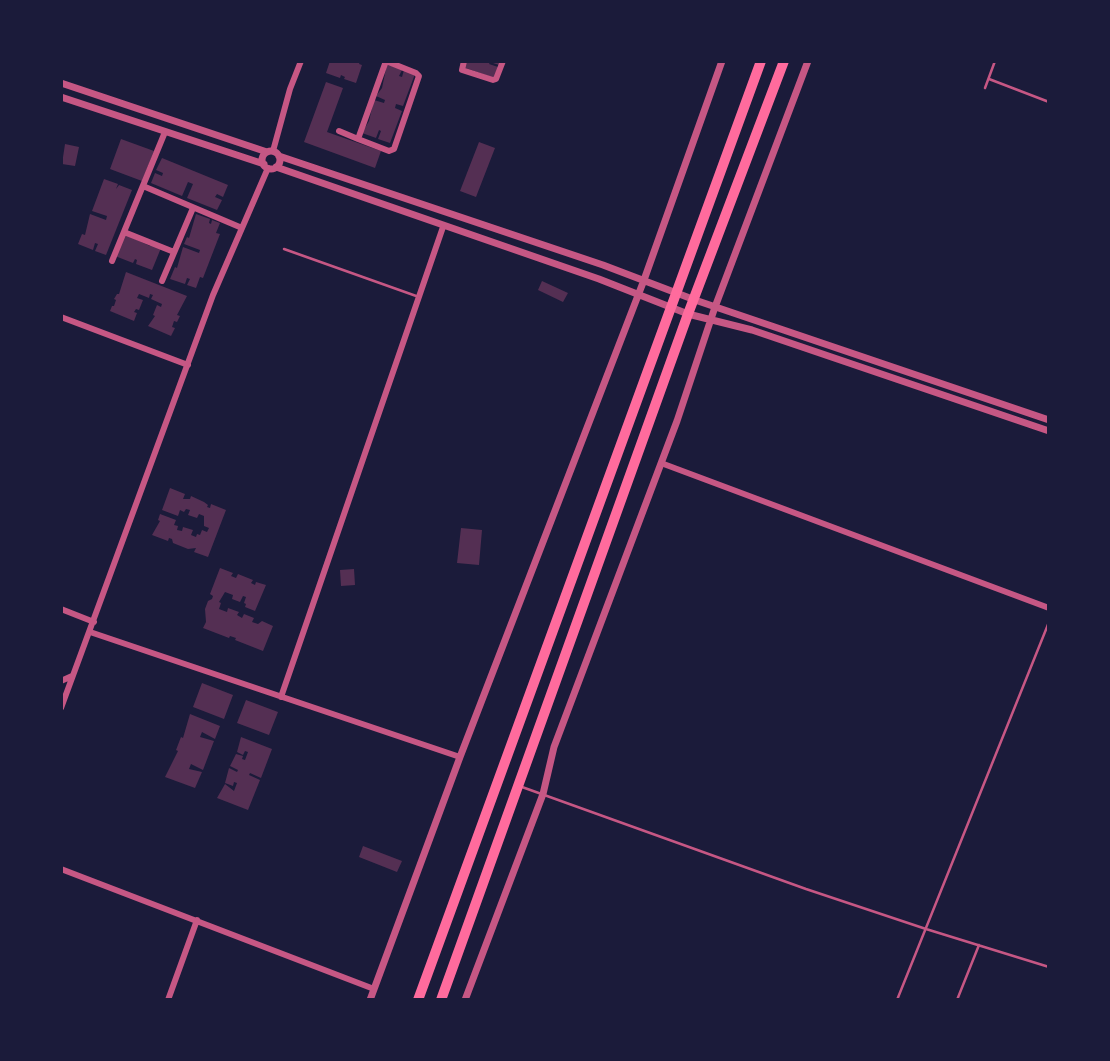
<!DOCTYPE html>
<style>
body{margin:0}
#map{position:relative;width:1110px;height:1061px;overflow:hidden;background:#1b1b3a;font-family:Manrope,sans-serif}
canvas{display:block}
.frame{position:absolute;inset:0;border:63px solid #1b1b3a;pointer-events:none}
</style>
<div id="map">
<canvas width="1110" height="1061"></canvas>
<div class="frame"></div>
</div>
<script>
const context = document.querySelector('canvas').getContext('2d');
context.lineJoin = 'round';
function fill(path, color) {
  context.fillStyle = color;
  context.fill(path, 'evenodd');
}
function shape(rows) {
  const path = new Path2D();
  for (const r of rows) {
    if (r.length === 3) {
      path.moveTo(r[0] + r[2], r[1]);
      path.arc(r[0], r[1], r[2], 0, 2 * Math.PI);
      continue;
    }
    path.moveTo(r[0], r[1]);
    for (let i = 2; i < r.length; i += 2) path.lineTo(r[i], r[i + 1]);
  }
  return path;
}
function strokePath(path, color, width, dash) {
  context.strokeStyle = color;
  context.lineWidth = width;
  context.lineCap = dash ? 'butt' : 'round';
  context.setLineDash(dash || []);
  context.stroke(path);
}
fill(shape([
 [330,61,360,61,359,64,362,65,356,83,344,79,345,77,341,75,340,78,326,73],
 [465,61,500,61,499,65,490,62,489,64,498,67,494,78,463,67],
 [387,64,402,70,399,76,402,77,404,70,415,74,403,106,396,104,395,108,402,111,390,143,378,139,381,131,379,130,376,138,362,133,369,121,374,100,384,103,385,100,376,96,382,88],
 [326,82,343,88,327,132,381,151,375,168,304,142],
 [121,139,154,151,142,181,110,169],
 [479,142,495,148,476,197,460,191],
 [65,144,79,147,75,166,62,164],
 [162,158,228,185,223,197,217,194,215,197,222,200,217,210,187,198,193,184,188,182,182,196,151,183,155,173,162,176,163,173,156,170],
 [104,179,118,184,116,189,119,185,132,190,106,255,95,251,98,244,95,243,93,250,78,244,82,234,85,235,90,214,106,220,107,216,92,211],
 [196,214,210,219,209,223,211,224,212,220,220,223,216,233,220,234,203,278,200,277,196,288,187,285,190,279,187,278,185,284,170,279,175,267,177,268,183,247,199,253,200,250,184,244,187,237,189,238],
 [124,234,150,246,151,244,161,248,152,270,136,264,137,260,135,259,133,263,115,256],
 [126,272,187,296,177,315,180,316,177,322,174,321,172,327,175,328,171,336,148,326,155,316,153,315,157,305,161,307,162,304,151,299,153,295,150,294,149,298,139,294,137,298,143,300,139,310,136,309,134,312,137,313,134,321,110,311,112,306,114,306,116,300,114,299,117,294,119,294],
 [542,281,568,293,563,302,538,290],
 [170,488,185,494,183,499,190,499,191,496,204,502,208,505,207,507,210,508,211,504,226,510,208,557,194,552,196,548,188,549,173,543,172,539,169,538,168,541,152,535,160,521,158,520,160,514,176,520,174,525,178,526,177,530,182,531,183,527,193,530,191,535,196,537,197,534,200,535,202,530,207,532,209,528,204,526,204,516,199,514,197,518,188,515,190,510,186,509,184,512,180,510,178,516,162,510],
 [461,528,482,530,479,565,457,563],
 [220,568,233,573,231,576,236,578,238,574,253,580,251,583,255,585,256,582,266,585,255,611,245,607,246,604,244,603,246,597,243,596,240,602,232,599,233,595,225,592,219,602,221,603,219,609,227,612,228,608,239,612,237,615,242,618,244,614,254,618,252,622,258,624,262,621,273,626,263,651,235,640,236,638,230,636,229,638,203,628,206,622,205,609,208,601,212,599,213,596,210,594],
 [354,569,355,585,341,586,340,570],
 [202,683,233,695,224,719,193,707],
 [246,700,278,712,269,735,237,723],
 [190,714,220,726,215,739,202,732,200,737,214,741,203,770,191,764,189,769,202,772,195,788,165,777,178,751,176,750,181,737,183,738],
 [241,737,272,749,261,778,250,773,249,775,260,780,248,810,217,798,225,784,234,791,237,783,234,782,233,786,225,783,229,768,237,772,238,770,230,766,236,754,243,756,242,759,245,760,248,752,245,751,243,755,237,752],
 [363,846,402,861,397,872,359,857]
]), '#542f53');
strokePath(shape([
 [989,79,1049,102],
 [985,88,995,61],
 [284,249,419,297],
 [522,787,806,889,926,929,1049,967],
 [897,1000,1049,622],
 [957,1000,979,945]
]), '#c65784', 2.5);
strokePath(shape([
 [464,61,462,70,493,80,496,79,503,61],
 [339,131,358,139,386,61],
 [358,139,389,151,394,149,419,76,416,73,386,61],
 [273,151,290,89,301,61],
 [143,186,242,228],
 [124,232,174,252],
 [112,261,165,132],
 [162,281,193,208],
 [61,317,188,365],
 [661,463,1049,608],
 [61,609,94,622],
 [90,632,460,757],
 [61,681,72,676],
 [281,697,443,227],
 [61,708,213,295,268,168],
 [61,869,374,989],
 [168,1000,197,920]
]), '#c65784', 6);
strokePath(shape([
 [61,83,267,152],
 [61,97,264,164],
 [271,160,9],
 [279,156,603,265,695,300,1049,420],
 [276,167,599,279,688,314,752,330,1049,431],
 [370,1000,460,757,644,280,722,61],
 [465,1000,543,794,554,747,677,421,715,307,808,61]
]), '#c65784', 7);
strokePath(shape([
 [418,1000,761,61],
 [441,1000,688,314,784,61]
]), '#ff6b9d', 10);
</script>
